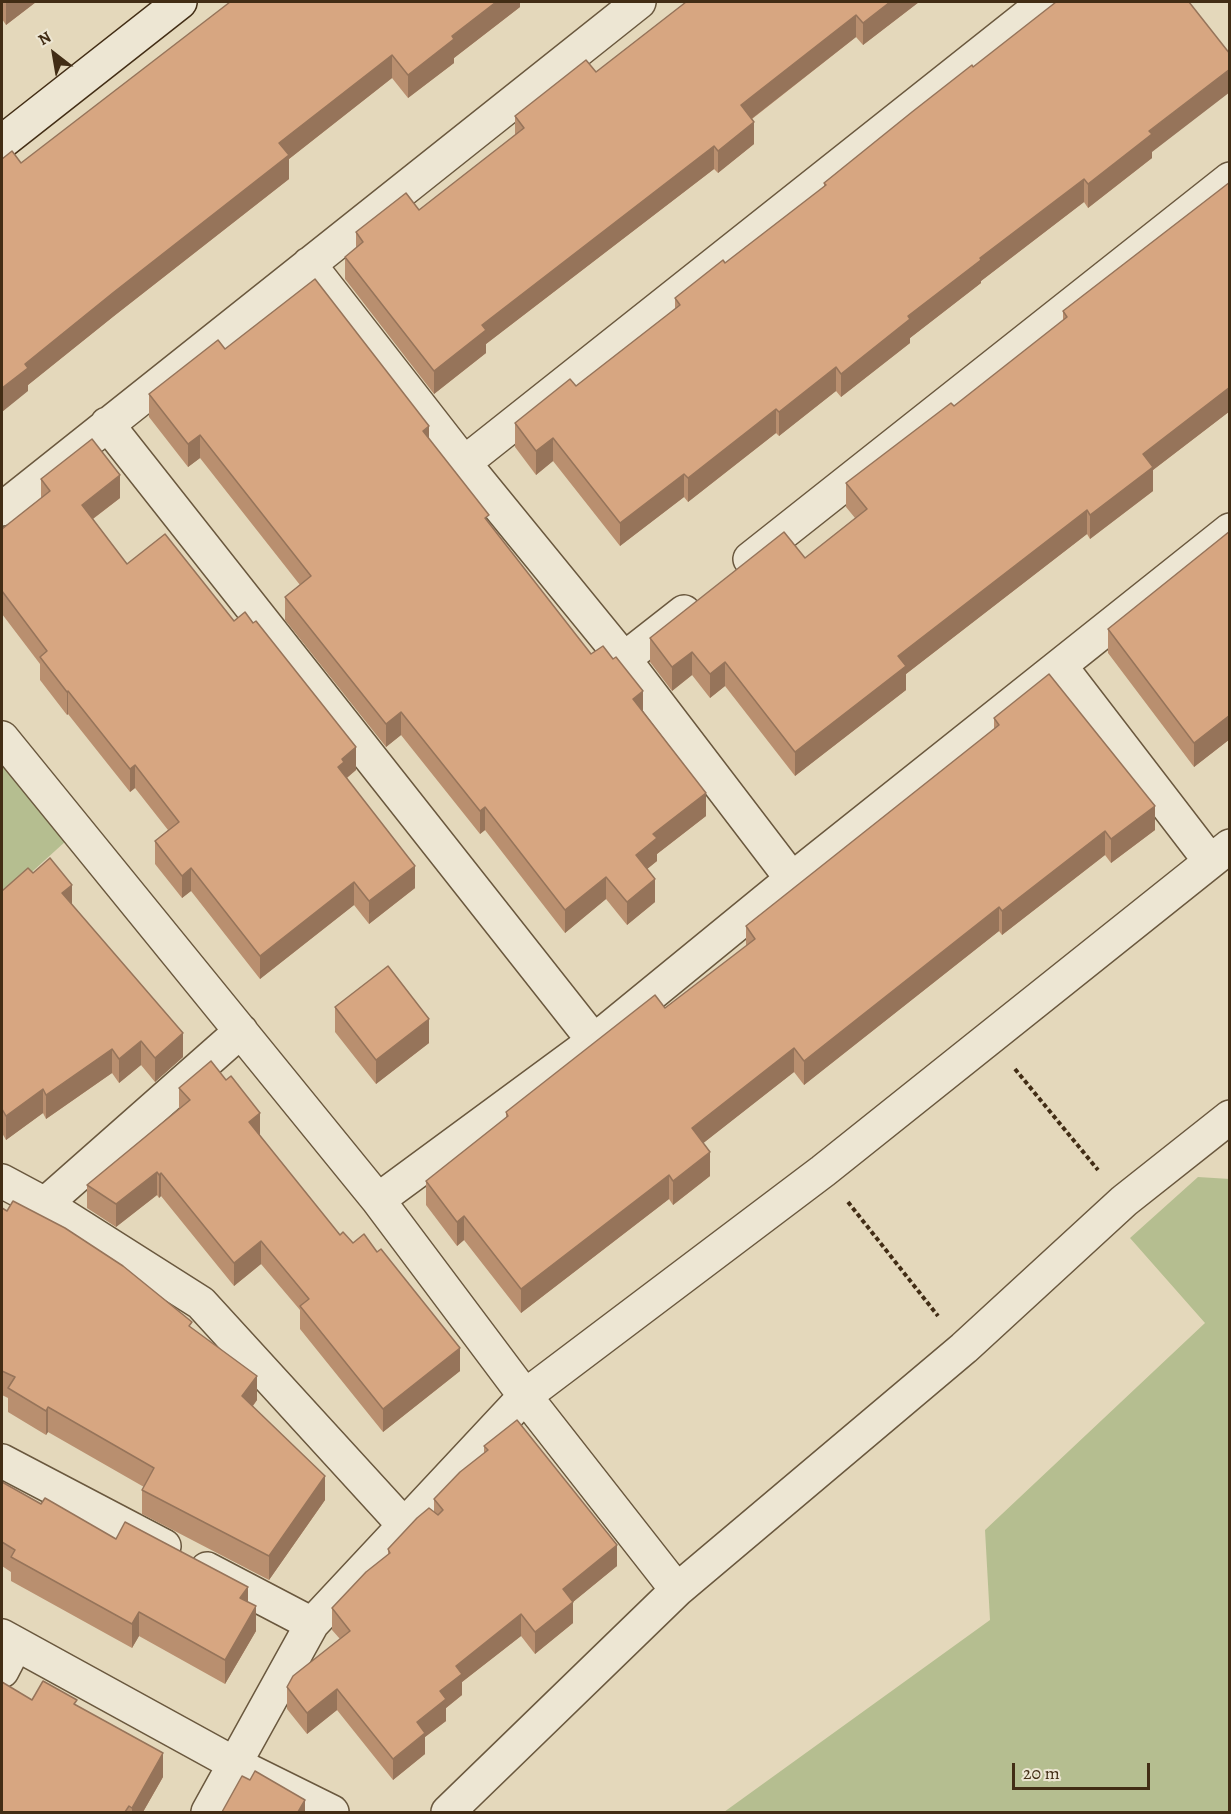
<!DOCTYPE html>
<style>
body{margin:0}
#map{position:relative;width:1231px;height:1814px;overflow:hidden;background:#e4d8bb;font-family:Alegreya,serif}
canvas{display:block}
.frame{position:absolute;inset:0;border:3px solid #422d15;pointer-events:none}
.north{position:absolute;left:24px;top:24px;width:60px;height:60px;-webkit-text-stroke:4px #ede6d3;paint-order:stroke;rotate:329deg;font-size:16px;font-weight:700;line-height:24px;text-align:center;color:#422d15}
.north::after{content:'';display:block;margin:auto;width:21px;height:27px;background:#422d15;clip-path:polygon(50% 0,100% 100%,50% 72%,0 100%)}
.scale{position:absolute;left:1012px;top:1763px;width:138px;height:27px;box-sizing:border-box;border:3px solid #422d15;border-top:0;padding-left:8px;font-size:18px;line-height:21px;white-space:nowrap;color:#422d15;-webkit-text-stroke:4px #ede6d3;paint-order:stroke}
</style>
<div id="map">
<canvas width="1231" height="1814"></canvas>
<div class="frame"></div>
<div class="north">N</div>
<div class="scale">20 m</div>
</div>
<script>
const context = document.querySelector('canvas').getContext('2d');
context.lineJoin = 'round';
function fill(path, color) {
  context.fillStyle = color;
  context.fill(path, 'evenodd');
}
function shape(rows) {
  const path = new Path2D();
  for (const r of rows) {
    path.moveTo(r[0], r[1]);
    for (let i = 2; i < r.length; i += 2) path.lineTo(r[i], r[i + 1]);
  }
  return path;
}
function strokePath(path, color, width, dash) {
  context.strokeStyle = color;
  context.lineWidth = width;
  context.lineCap = dash ? 'butt' : 'round';
  context.setLineDash(dash || []);
  context.stroke(path);
}
fill(shape([
 [2,738,77,831,2,899],
 [1198,1177,1230,1179,1229,1812,724,1812,990,1620,985,1530,1205,1323,1130,1238]
]), '#b5be90');
const street = shape([
 [309,264,464,463,624,659,792,879],
 [107,424,594,1041],
 [464,463,1045,2],
 [2,509,639,2],
 [750,559,1230,179],
 [624,659,684,612],
 [1061,667,1210,861],
 [2,738,378,1200,594,1041,792,879,1230,530],
 [2,1181,45,1204,201,1303,404,1525],
 [378,1200,525,1396,677,1590],
 [45,1204,241,1031],
 [2,1461,164,1546],
 [207,1569,312,1624],
 [2,1636,235,1764,332,1812],
 [2,1671,16,1644],
 [208,1812,312,1624,525,1396,823,1171,1230,846],
 [448,1812,677,1590,964,1348,1124,1201,1230,1117]
]);
const secondary = shape([
 [2,142,180,2]
]);
strokePath(street, '#6a583e', 36);
strokePath(secondary, '#422d15', 36);
strokePath(shape([
 [1015,1069,1098,1170],
 [848,1202,938,1316]
]), '#422d15', 4, [4.5, 3]);
strokePath(street, '#ede6d3', 33);
strokePath(secondary, '#ede6d3', 33);
fill(shape([
 [2,2,36,2,6,25,2,19],
 [520,2,520,7,454,58,454,63,408,98,392,78,289,159,289,179,114,316,28,385,28,391,21,163],
 [686,2,919,2,863,45,856,37,752,119,754,144,718,173,714,169,486,344,486,353,434,394,345,279,345,257,356,248,356,232,419,210,515,135,515,116,596,72],
 [973,67,1152,152,1152,158,1088,208,1084,202,981,281,981,283,910,338,910,343,841,397,836,391,779,436,776,433,688,502,684,497,620,546,553,461,536,475,515,447,515,423,576,386,675,309,675,298,725,263,824,187,824,183],
 [1230,182,1230,411,1153,470,1153,491,1090,539,1087,534,906,674,906,690,795,776,725,686,710,698,692,675,672,691,650,662,650,638,805,558,855,518,846,507,846,483,954,406,1063,321,1063,311],
 [225,349,429,440,489,523,591,654,643,711,706,816,657,854,657,861,647,869,655,902,627,925,606,899,565,933,485,830,480,834,401,735,386,747,285,620,285,597,300,585,200,458,188,467,149,417,149,394],
 [41,479,120,498,93,519,127,564,234,621,356,770,347,778,415,888,369,924,354,905,260,979,191,891,182,898,155,864,155,841,168,830,135,788,130,792,68,714,67,715,40,680,40,664,2,614,2,529,41,498],
 [1230,531,1230,739,1194,767,1108,653,1108,629],
 [994,718,1155,830,1111,863,1105,855,1002,935,999,931,804,1085,794,1072,703,1143,710,1176,673,1205,669,1199,521,1313,464,1240,457,1246,426,1205,426,1181,506,1118,506,1112,665,1008,746,946,746,926,994,729],
 [33,873,72,905,183,1057,155,1082,141,1065,119,1083,112,1073,46,1119,43,1113,6,1140,2,1133,2,891],
 [335,1007,429,1043,376,1084,335,1032],
 [179,1088,260,1136,340,1235,460,1371,383,1432,300,1329,300,1310,261,1264,234,1286,161,1196,159,1198,157,1195,116,1227,87,1208,87,1185,179,1109],
 [2,1208,192,1328,257,1400,253,1406,325,1500,269,1580,142,1514,142,1490,144,1487,48,1432,46,1435,8,1412,8,1398,2,1395],
 [484,1446,617,1566,573,1602,573,1623,535,1654,521,1636,462,1682,462,1695,446,1708,446,1721,425,1737,425,1754,393,1780,337,1710,307,1734,287,1709,287,1687,340,1639,332,1630,332,1608,388,1555,388,1549,434,1512,434,1499,484,1453],
 [2,1482,41,1504,248,1602,256,1631,225,1684,139,1636,132,1648,11,1581,11,1572,2,1566],
 [32,1700,77,1705,163,1777,143,1812,2,1812]
]), '#b98f6f');
fill(shape([
 [6,2,36,2,6,25],
 [496,2,520,2,520,7,454,58,454,63,408,98,408,75,452,36],
 [890,2,919,2,863,45,863,23],
 [856,15,856,37,741,127,741,105],
 [392,55,392,78,289,159,289,179,114,316,28,385,28,391,2,412,2,388,25,364,279,143],
 [1230,69,1230,92,1152,152,1152,158,1088,208,1088,184,1149,131],
 [754,122,754,144,718,173,718,151],
 [714,146,714,169,486,344,486,353,434,394,434,371,482,325],
 [1084,179,1084,202,981,281,981,283,910,338,910,343,841,397,841,374,908,316,980,258],
 [836,367,836,391,779,436,779,412],
 [1230,387,1230,411,1153,470,1153,491,1090,539,1090,515,1143,454],
 [776,409,776,433,688,502,688,478],
 [429,426,429,449,423,431],
 [200,435,200,458,188,467,188,444],
 [553,438,553,461,536,475,536,451],
 [684,474,684,497,620,546,620,523],
 [120,475,120,498,82,527,82,505],
 [1087,510,1087,534,906,674,906,690,795,776,795,752,898,656],
 [692,652,692,675,672,691,672,667],
 [725,662,725,686,710,698,710,674],
 [68,691,68,714,67,715,67,692],
 [643,691,643,714,633,699],
 [401,712,401,735,386,747,386,724],
 [1230,715,1230,739,1194,767,1194,743],
 [356,747,356,770,344,780,338,767,342,759],
 [135,765,135,788,130,792,130,769],
 [706,793,706,816,657,854,657,861,636,878,636,855,653,834],
 [1155,806,1155,830,1111,863,1111,839],
 [485,807,485,830,480,834,480,811],
 [1105,831,1105,855,1002,935,1002,911],
 [415,866,415,888,369,924,369,901],
 [191,868,191,891,182,898,182,876],
 [606,877,606,899,565,933,565,910],
 [655,879,655,902,627,925,627,902],
 [354,882,354,905,260,979,260,956],
 [72,885,72,908,62,893],
 [999,907,999,931,804,1085,804,1061],
 [429,1019,429,1043,376,1084,376,1060],
 [183,1033,183,1057,155,1082,155,1058],
 [141,1041,141,1065,119,1083,119,1059],
 [794,1048,794,1072,692,1152,692,1128],
 [112,1049,112,1073,46,1119,46,1095],
 [43,1089,43,1113,6,1140,6,1116],
 [260,1113,260,1136,249,1122],
 [710,1152,710,1176,673,1205,673,1181],
 [157,1172,157,1195,116,1227,116,1204],
 [161,1173,161,1196,159,1198,159,1175],
 [669,1175,669,1199,521,1313,521,1289],
 [464,1216,464,1240,457,1246,457,1222],
 [261,1241,261,1264,234,1286,234,1263],
 [460,1348,460,1371,383,1432,383,1409],
 [257,1376,257,1400,242,1420,242,1396],
 [48,1407,48,1432,46,1435,46,1411],
 [325,1476,325,1500,269,1580,269,1556],
 [617,1545,617,1566,573,1602,573,1623,535,1654,535,1632,563,1589],
 [248,1587,248,1611,240,1598],
 [256,1606,256,1631,225,1684,225,1660],
 [139,1612,139,1636,132,1648,132,1624],
 [521,1614,521,1636,462,1682,462,1695,446,1708,446,1721,425,1737,425,1754,393,1780,393,1759,417,1722,440,1691,456,1666],
 [337,1689,337,1710,307,1734,307,1713],
 [163,1753,163,1777,143,1812,132,1812,132,1808],
 [305,1800,305,1812,298,1812]
]), '#96745a');
const building = shape([
 [230,2,496,2,452,36,454,39,408,75,392,55,279,143,289,155,114,292,25,364,28,368,2,388,2,159,12,151,21,163,230,2],
 [686,2,890,2,863,23,856,15,741,105,754,122,718,151,714,146,482,325,486,330,434,371,345,257,363,242,356,232,406,193,419,210,524,128,515,116,586,60,596,72,686,2],
 [1056,2,1189,2,1230,54,1230,69,1149,131,1152,134,1088,184,1084,179,980,258,981,260,908,316,910,319,841,374,836,367,779,412,776,409,688,478,684,474,620,523,553,438,536,451,515,423,570,379,576,386,680,305,675,298,723,260,725,263,826,185,824,183,912,112,972,65,973,67,1056,2],
 [1230,182,1230,387,1143,454,1153,467,1090,515,1087,510,898,656,906,666,795,752,725,662,710,674,692,652,672,667,650,638,784,532,805,558,867,509,846,483,951,403,954,406,1067,317,1063,311,1230,182],
 [315,279,429,426,423,431,489,515,485,518,591,654,603,646,613,659,616,657,643,691,633,699,706,793,653,834,657,838,636,855,655,879,627,902,606,877,565,910,485,807,480,811,401,712,386,724,285,597,311,576,200,435,188,444,149,394,218,340,225,349,315,279],
 [92,439,120,475,82,505,127,564,165,534,234,621,245,612,253,623,256,621,356,747,342,759,344,762,338,767,415,866,369,901,354,882,260,956,191,868,182,876,155,841,179,822,135,765,130,769,68,691,67,692,40,657,47,651,2,591,2,529,50,491,41,479,92,439],
 [1230,531,1230,715,1194,743,1108,629,1230,531],
 [1049,674,1155,806,1111,839,1105,831,1002,911,999,907,804,1061,794,1048,692,1128,710,1152,673,1181,669,1175,521,1289,464,1216,457,1222,426,1181,508,1116,506,1112,655,995,665,1008,755,939,746,926,999,725,994,718,1049,674],
 [50,858,72,885,62,893,183,1033,155,1058,141,1041,119,1059,112,1049,46,1095,43,1089,6,1116,2,1109,2,891,28,868,33,873,50,858],
 [388,966,429,1019,376,1060,335,1007,388,966],
 [211,1061,226,1080,231,1076,260,1113,249,1122,340,1235,343,1232,353,1243,364,1234,377,1252,381,1249,460,1348,383,1409,300,1306,309,1299,261,1241,234,1263,161,1173,159,1175,157,1172,116,1204,87,1185,190,1100,179,1088,211,1061],
 [13,1201,65,1228,123,1266,192,1322,189,1326,257,1376,242,1396,325,1476,269,1556,142,1490,154,1468,48,1407,46,1411,8,1388,15,1377,2,1371,2,1208,7,1211,13,1201],
 [517,1420,617,1545,563,1589,573,1602,535,1632,521,1614,456,1666,462,1674,440,1691,446,1699,417,1722,425,1733,393,1759,337,1689,307,1713,287,1687,293,1676,350,1631,332,1608,366,1572,390,1553,388,1549,417,1518,429,1508,438,1515,443,1510,434,1499,460,1472,488,1450,484,1446,517,1420],
 [2,1482,41,1504,45,1498,116,1539,125,1522,248,1587,240,1598,256,1606,225,1660,139,1612,132,1624,11,1557,15,1550,2,1542,2,1482],
 [43,1681,77,1700,74,1704,163,1753,132,1808,129,1806,125,1812,2,1812,2,1682,32,1700,43,1681],
 [255,1771,305,1800,298,1812,222,1812,242,1776,250,1780,255,1771]
]);
fill(building, '#d7a681');
strokePath(building, '#96745a', 1.5);
</script>
